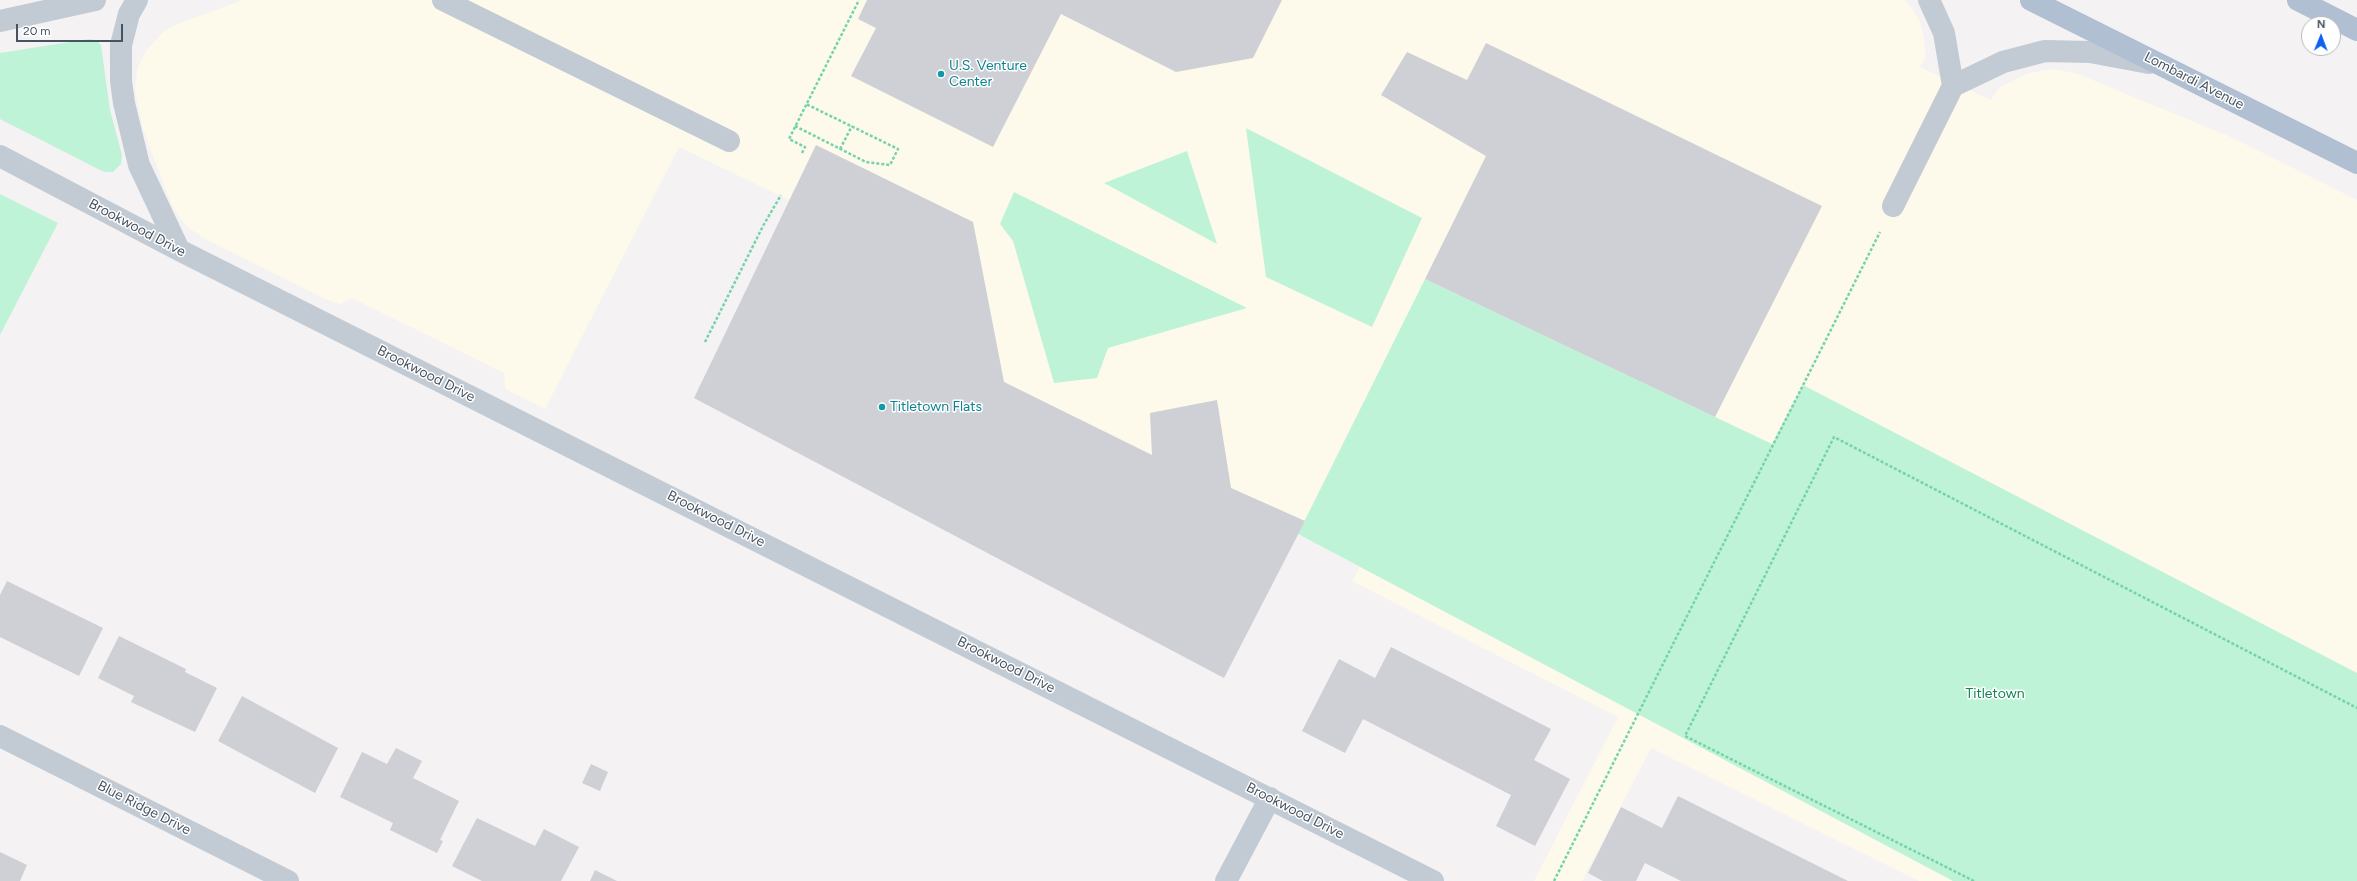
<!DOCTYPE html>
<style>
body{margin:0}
#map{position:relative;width:2357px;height:881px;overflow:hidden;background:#f4f2f2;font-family:Figtree,sans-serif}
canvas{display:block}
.north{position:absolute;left:2301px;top:16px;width:40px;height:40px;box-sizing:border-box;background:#fff;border:1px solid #b6bac0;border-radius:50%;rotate:1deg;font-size:11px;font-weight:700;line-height:16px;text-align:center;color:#485361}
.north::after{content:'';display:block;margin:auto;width:14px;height:18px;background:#1061f0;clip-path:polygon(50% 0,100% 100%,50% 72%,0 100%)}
.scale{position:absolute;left:16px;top:24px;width:107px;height:18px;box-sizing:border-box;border:2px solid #485361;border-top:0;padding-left:5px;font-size:12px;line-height:14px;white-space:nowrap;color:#485361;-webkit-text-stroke:3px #fff;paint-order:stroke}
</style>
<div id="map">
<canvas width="2357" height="881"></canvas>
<div class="north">N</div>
<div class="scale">20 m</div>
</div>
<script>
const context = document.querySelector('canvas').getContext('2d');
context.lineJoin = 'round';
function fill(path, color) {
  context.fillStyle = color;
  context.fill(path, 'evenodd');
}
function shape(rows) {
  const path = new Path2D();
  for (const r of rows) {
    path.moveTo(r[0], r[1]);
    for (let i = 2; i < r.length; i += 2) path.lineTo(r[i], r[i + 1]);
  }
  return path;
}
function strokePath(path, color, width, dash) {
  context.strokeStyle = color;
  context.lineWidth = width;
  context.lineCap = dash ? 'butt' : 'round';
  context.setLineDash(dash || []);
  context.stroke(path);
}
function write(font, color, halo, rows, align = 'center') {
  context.font = font + ' Figtree,sans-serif';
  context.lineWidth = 3;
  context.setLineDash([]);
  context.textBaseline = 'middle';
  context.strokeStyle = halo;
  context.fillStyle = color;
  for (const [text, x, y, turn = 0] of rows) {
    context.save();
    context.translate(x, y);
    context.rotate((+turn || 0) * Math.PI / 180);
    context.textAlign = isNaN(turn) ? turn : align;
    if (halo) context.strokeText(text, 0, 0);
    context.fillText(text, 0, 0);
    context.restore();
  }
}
fill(shape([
 [243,0,1906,0,1920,21,1924,39,1926,56,1920,67,1991,100,1999,88,2026,74,2052,69,2078,74,2233,138,2357,200,2357,881,1919,881,1651,748,1582,881,1534,881,1618,717,1352,581,1360,567,1298,534,1305,521,1231,488,1217,400,1150,413,1152,455,1004,382,973,222,816,145,789,200,679,147,545,409,507,390,505,387,504,373,352,298,340,304,329,301,203,238,188,227,179,217,170,201,143,129,135,90,138,67,146,51,165,30,180,23]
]), '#fdfaec');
fill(shape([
 [89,39,96,40,101,45,110,110,122,155,121,164,113,172,104,172,0,119,0,53],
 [1246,128,1422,218,1372,327,1266,277],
 [1187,151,1217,244,1104,183],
 [1014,192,1247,308,1108,348,1097,378,1054,383,1013,241,1000,224],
 [0,194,58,223,0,335],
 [1425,279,1772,444,1803,385,2357,673,2357,881,1953,881,1298,534]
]), '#bff3d7');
fill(shape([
 [867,0,1282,0,1253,58,1176,72,1061,14,993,147,851,76,876,28,858,19],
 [1486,43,1822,206,1715,417,1425,279,1486,156,1381,95,1407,52,1467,80],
 [816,145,973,222,1004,382,1152,455,1150,413,1217,400,1231,488,1305,521,1224,678,694,398],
 [7,581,103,628,79,676,0,637,0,595],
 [119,636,186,669,185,672,217,688,195,732,131,702,134,696,98,678],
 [1391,647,1551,729,1534,760,1570,779,1535,846,1496,826,1511,795,1363,719,1345,753,1302,731,1339,659,1375,678],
 [242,696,338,748,315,793,218,741],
 [396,748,422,761,413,778,459,801,440,840,443,841,437,853,390,830,393,823,340,797,362,752,387,764],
 [591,764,608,772,600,791,582,783],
 [1678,796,1848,881,1681,881,1645,863,1636,881,1603,881,1588,873,1621,807,1662,828],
 [477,818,535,846,544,829,579,847,561,881,482,881,452,866],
 [0,852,27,865,20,881,0,881],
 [595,870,617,881,590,881]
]), '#ced0d6');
strokePath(shape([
 [795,126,866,162,890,165,898,149,806,104],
 [840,149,852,126],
 [802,153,805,147,789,139,859,0],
 [705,342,763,226,781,195],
 [1554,881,1880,232],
 [1974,881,1685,736,1834,437,2357,708]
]), '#75d3ac', 2.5, [3, 2]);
strokePath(shape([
 [137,0,129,14,121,45,121,81,124,103,139,165,179,250],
 [443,0,729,141],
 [0,21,95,0],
 [1953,86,2003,62,2045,51,2090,52,2149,63],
 [0,156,179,250,1433,881],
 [1893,206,1953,86,1944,33,1929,0],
 [0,736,288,881],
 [1226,881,1270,798]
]), '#c2cbd4', 22);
strokePath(shape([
 [2031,0,2357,163],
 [2298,0,2357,30]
]), '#b0bfd1', 22);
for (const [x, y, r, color] of [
 [941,74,4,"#0f9aa8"],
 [882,407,4,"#0f9aa8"]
]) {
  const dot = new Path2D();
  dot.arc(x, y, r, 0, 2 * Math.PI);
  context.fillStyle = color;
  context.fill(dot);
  strokePath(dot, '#fff', 1.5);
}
write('14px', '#0d838f', '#fff', [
 ["U.S. Venture",949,66],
 ["Center",949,82],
 ["Titletown Flats",890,407]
], 'left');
write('14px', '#485361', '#fff', [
 ["Lombardi Avenue",2194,81,27],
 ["Brookwood Drive",137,228,28],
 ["Brookwood Drive",426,374,27],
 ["Brookwood Drive",716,519,27],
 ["Brookwood Drive",1006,665,27],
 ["Blue Ridge Drive",144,808,27],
 ["Brookwood Drive",1295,811,27]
]);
write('14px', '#128353', '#fff', [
 ["Titletown",1995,694]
]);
</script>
